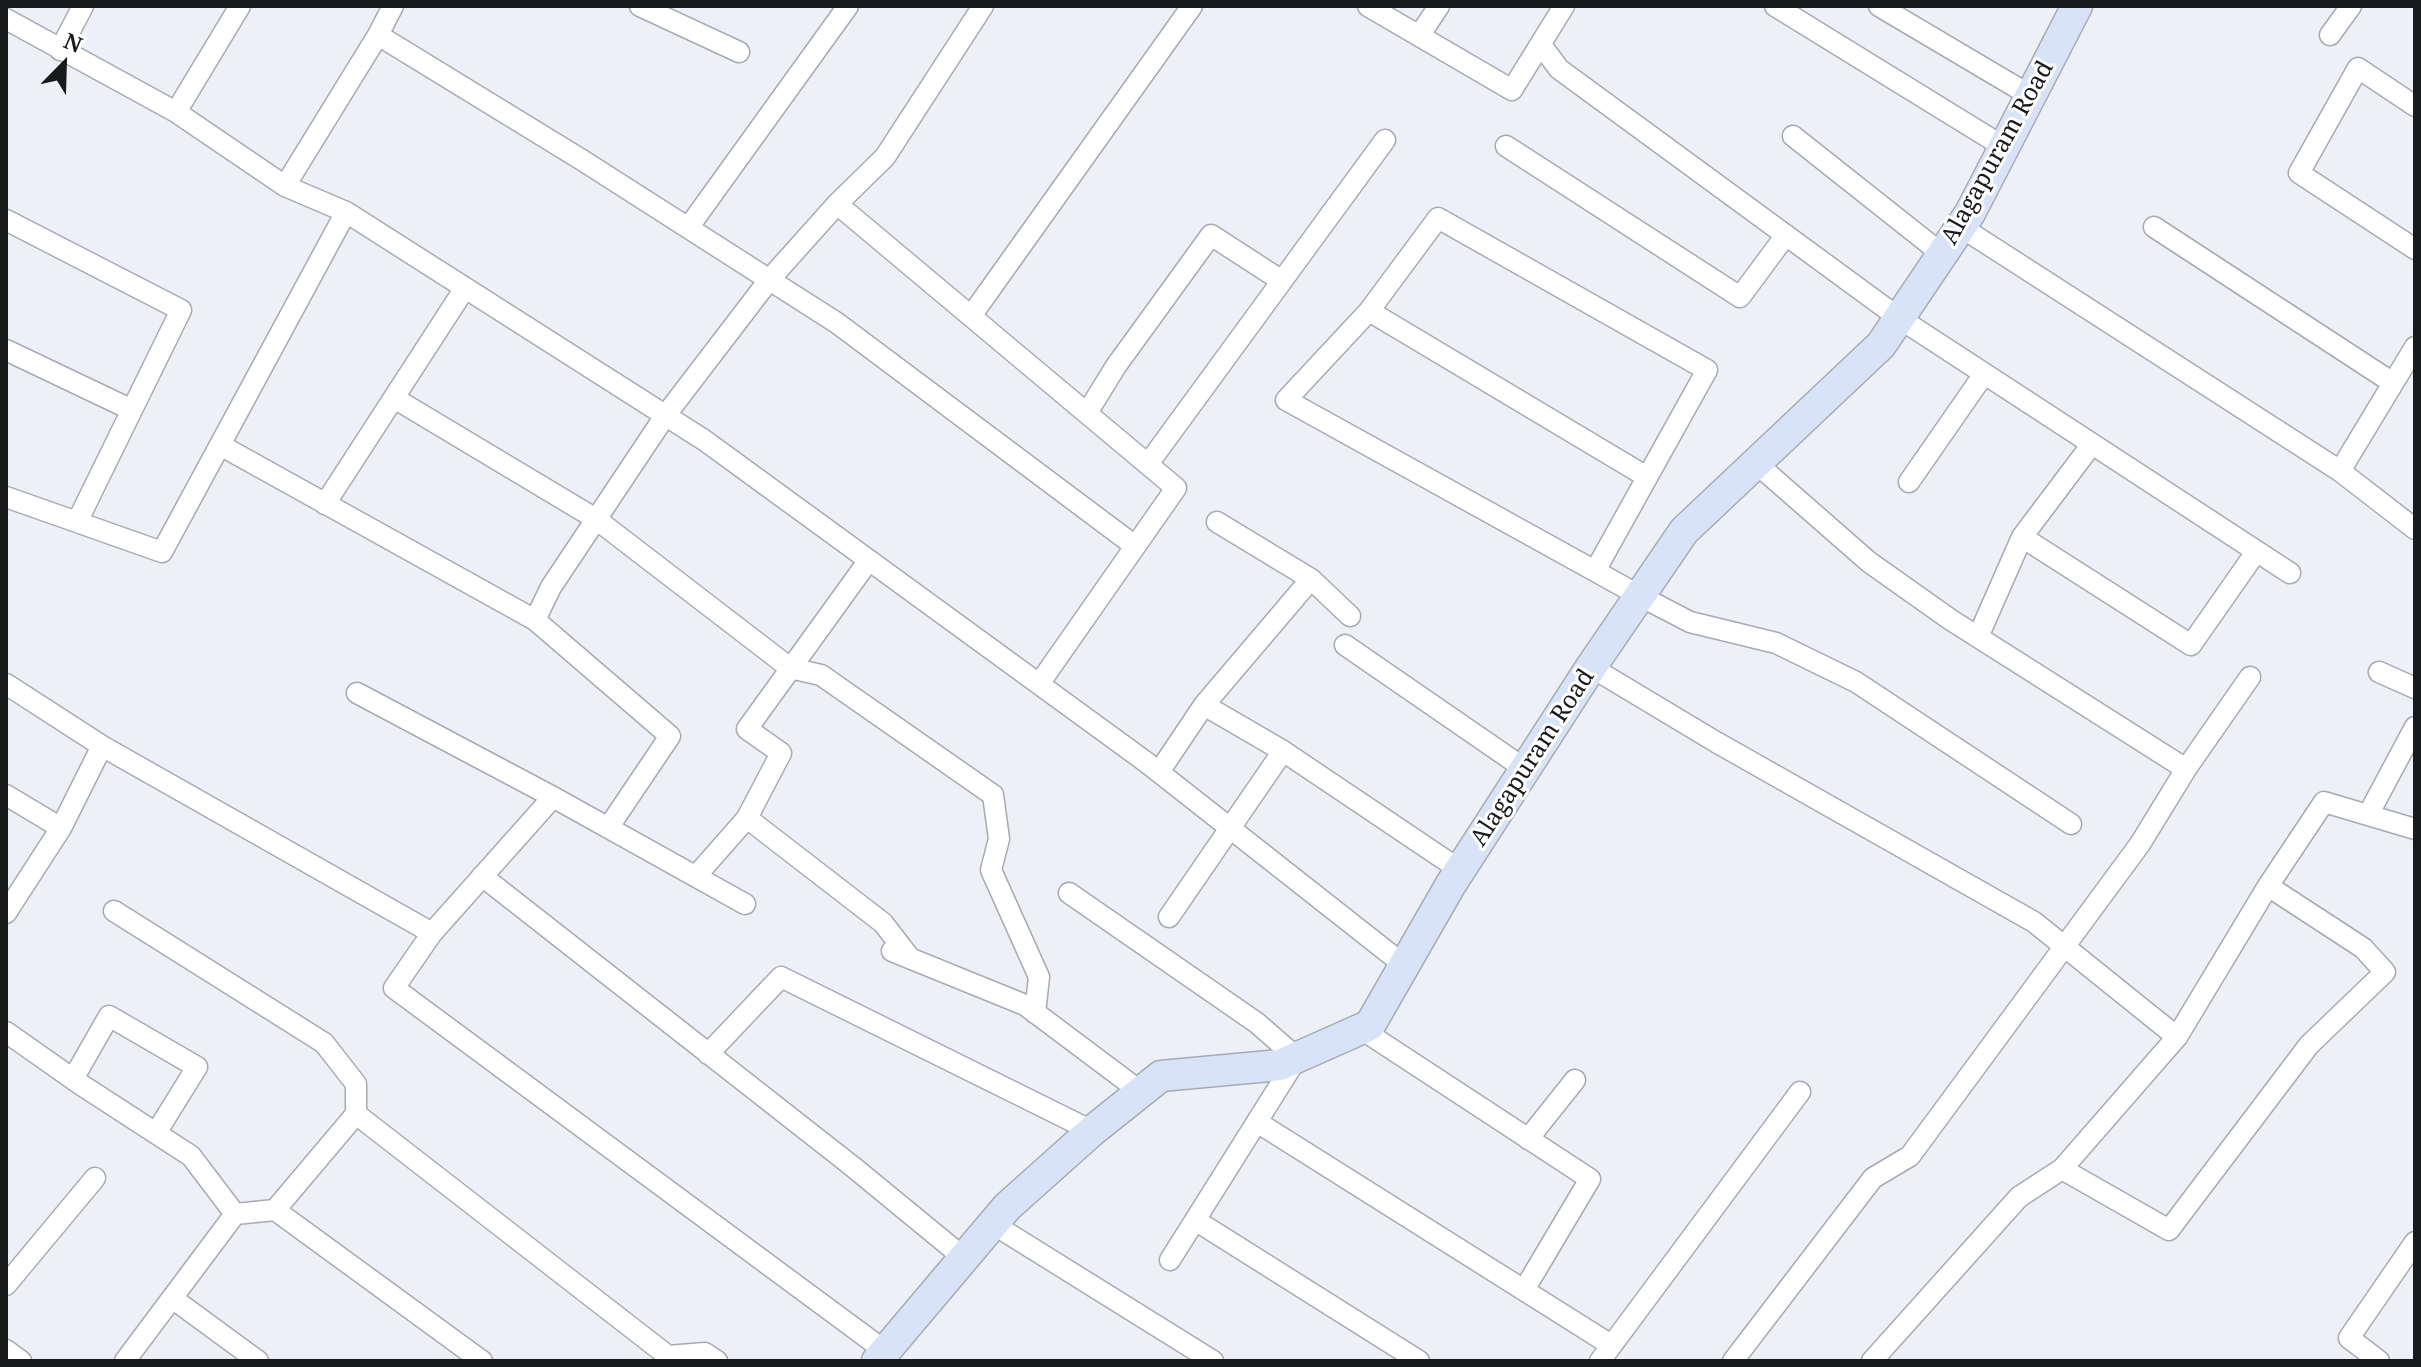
<!DOCTYPE html>
<style>
body{margin:0}
#map{position:relative;width:2421px;height:1367px;overflow:hidden;background:#edf0f7;font-family:"Noto Serif",serif}
canvas{display:block}
.frame{position:absolute;inset:0;border:8px solid #191a1c;pointer-events:none}
.north{position:absolute;left:24px;top:24px;width:80px;height:80px;-webkit-text-stroke:6px #fff;paint-order:stroke;rotate:23deg;font-size:22px;font-weight:700;line-height:32px;text-align:center;color:#191a1c}
.north::after{content:'';display:block;margin:auto;width:28px;height:36px;background:#191a1c;clip-path:polygon(50% 0,100% 100%,50% 72%,0 100%)}
</style>
<div id="map">
<canvas width="2421" height="1367"></canvas>
<div class="frame"></div>
<div class="north">N</div>
</div>
<script>
const context = document.querySelector('canvas').getContext('2d');
context.lineJoin = 'round';
function shape(rows) {
  const path = new Path2D();
  for (const r of rows) {
    path.moveTo(r[0], r[1]);
    for (let i = 2; i < r.length; i += 2) path.lineTo(r[i], r[i + 1]);
  }
  return path;
}
function strokePath(path, color, width, dash) {
  context.strokeStyle = color;
  context.lineWidth = width;
  context.lineCap = dash ? 'butt' : 'round';
  context.setLineDash(dash || []);
  context.stroke(path);
}
function write(font, color, halo, rows, align = 'center') {
  context.font = font + ' "Noto Serif",serif';
  context.lineWidth = 6;
  context.setLineDash([]);
  context.textBaseline = 'middle';
  context.strokeStyle = halo;
  context.fillStyle = color;
  for (const [text, x, y, turn = 0] of rows) {
    context.save();
    context.translate(x, y);
    context.rotate((+turn || 0) * Math.PI / 180);
    context.textAlign = isNaN(turn) ? turn : align;
    if (halo) context.strokeText(text, 0, 0);
    context.fillText(text, 0, 0);
    context.restore();
  }
}
const street = shape([
 [640,6,739,52],
 [1368,6,1512,90,1564,6],
 [1775,6,2004,147],
 [1879,6,2031,96],
 [6,19,176,112,285,186,346,212,704,440,1146,762,1404,965],
 [378,35,582,160,837,323,1135,546],
 [2330,35,2351,6],
 [1419,36,1439,6],
 [1541,45,1559,69,1899,318,2290,573],
 [60,50,83,6],
 [2415,106,2358,68,2299,173,2415,249],
 [176,112,240,6],
 [1793,136,1942,254],
 [1506,146,1740,297,1786,235],
 [285,186,378,35,393,6],
 [837,204,1176,488,1039,684],
 [6,220,181,310,77,522],
 [1961,227,2340,471,2415,529],
 [2154,227,2393,383],
 [688,228,848,6],
 [1369,311,1647,477],
 [971,316,1192,6],
 [6,350,132,410],
 [394,398,596,519,790,668,821,675,993,795,999,839,991,870,1039,977,1035,1013],
 [1087,413,1116,366,1211,235,1282,281],
 [2092,444,2022,537,2191,645,2256,552],
 [220,445,535,620,670,736,608,828],
 [1148,464,1385,140],
 [1757,464,1869,562,1951,620,2186,769],
 [2340,471,2415,347],
 [1909,482,1984,374],
 [6,497,162,552,346,212],
 [325,504,465,288],
 [1217,522,1311,579,1350,616],
 [1595,571,1707,370,1438,218,1369,311,1286,400,1595,571,1640,596,1690,622,1776,643,1856,682,2071,824],
 [1311,579,1204,705,1283,751,1460,870],
 [535,620,551,587,665,416,769,280,837,204,885,157,983,6],
 [1978,637,2022,537],
 [1345,645,1525,769],
 [1591,667,1716,742,2034,922,2177,1037],
 [2379,672,2415,688],
 [6,684,102,746],
 [357,693,553,797,745,904],
 [1159,772,1204,705],
 [6,795,61,828,102,746,432,933,394,988,885,1351],
 [2368,815,2415,727],
 [747,818,883,923,910,958],
 [482,876,852,1166,964,1258],
 [696,876,747,818,781,753,747,729,869,560],
 [1069,893,1257,1023,1297,1058,1170,1260],
 [114,911,324,1043,356,1084,356,1114,275,1210,235,1214,125,1361],
 [6,913,61,828],
 [1169,917,1283,751],
 [432,933,553,797],
 [892,951,1025,1005,1141,1092],
 [1361,1029,1590,1179,1524,1290],
 [6,1032,80,1084,191,1156,235,1214],
 [708,1054,781,977,1092,1131],
 [73,1079,109,1016,197,1067,156,1133],
 [356,1114,668,1356,705,1353,717,1361],
 [1257,1122,1611,1345],
 [1528,1139,1575,1080],
 [2062,1169,2169,1230,2309,1045,2385,972,2363,948,2268,886],
 [275,1210,482,1361],
 [1195,1220,1419,1361],
 [993,1224,1213,1361],
 [6,1285,95,1178],
 [172,1298,258,1361],
 [6,1350,21,1361],
 [1600,1361,1800,1092],
 [1733,1361,1873,1178,1910,1156,2140,844,2186,769,2250,677],
 [1872,1361,2019,1197,2062,1169,2177,1037,2268,886,2324,802,2415,829],
 [2379,1361,2349,1338,2415,1242]
]);
const secondary = shape([
 [877,1361,1007,1207,1092,1131,1161,1076,1280,1065,1370,1025,1451,884,1591,667,1684,531,1881,345,1970,213,2077,6]
]);
strokePath(street, '#a7aab1', 23);
strokePath(secondary, '#a7aab1', 33);
strokePath(street, '#fff', 20);
strokePath(secondary, '#d9e3f7', 30);
write('24px', '#191a1c', '#fff', [
 ["Alagapuram Road",1998,153,-61],
 ["Alagapuram Road",1533,758,-57]
]);
</script>
